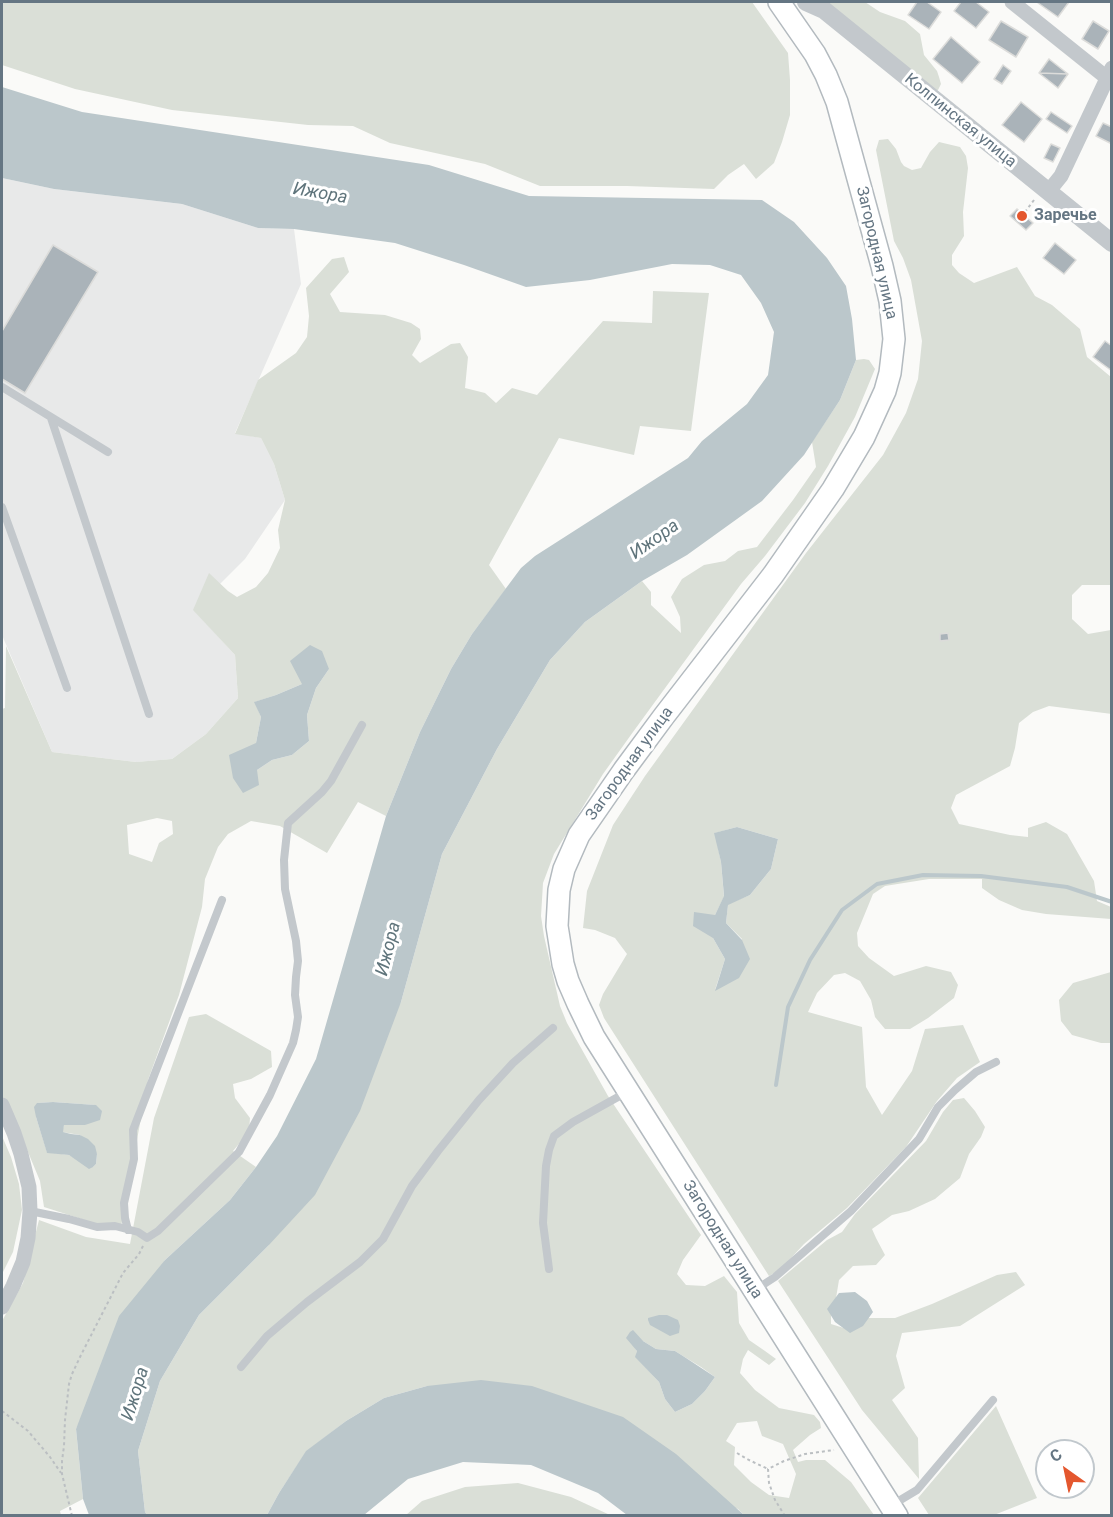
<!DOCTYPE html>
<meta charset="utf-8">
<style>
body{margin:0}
#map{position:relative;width:1113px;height:1517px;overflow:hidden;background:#fafaf8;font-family:Roboto,sans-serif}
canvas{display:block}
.frame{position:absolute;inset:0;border:3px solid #657683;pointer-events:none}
.north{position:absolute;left:1035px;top:1439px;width:60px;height:60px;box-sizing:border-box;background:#fff;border:2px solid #c1c8cd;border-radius:50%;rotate:327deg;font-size:16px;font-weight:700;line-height:24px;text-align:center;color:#657683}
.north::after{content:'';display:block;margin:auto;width:21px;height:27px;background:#e4572e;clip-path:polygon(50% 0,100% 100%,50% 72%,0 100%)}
</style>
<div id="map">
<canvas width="1113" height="1517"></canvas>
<div class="frame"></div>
<div class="north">С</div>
</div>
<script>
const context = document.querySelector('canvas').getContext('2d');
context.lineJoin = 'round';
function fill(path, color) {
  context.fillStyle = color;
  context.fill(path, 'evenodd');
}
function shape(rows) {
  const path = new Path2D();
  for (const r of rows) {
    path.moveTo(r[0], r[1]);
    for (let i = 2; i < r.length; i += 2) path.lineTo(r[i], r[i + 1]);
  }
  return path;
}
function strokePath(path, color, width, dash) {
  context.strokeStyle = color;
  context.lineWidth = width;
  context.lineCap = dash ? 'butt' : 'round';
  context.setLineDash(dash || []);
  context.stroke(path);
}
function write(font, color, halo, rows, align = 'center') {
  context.font = font + ' Roboto,sans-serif';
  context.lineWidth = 6;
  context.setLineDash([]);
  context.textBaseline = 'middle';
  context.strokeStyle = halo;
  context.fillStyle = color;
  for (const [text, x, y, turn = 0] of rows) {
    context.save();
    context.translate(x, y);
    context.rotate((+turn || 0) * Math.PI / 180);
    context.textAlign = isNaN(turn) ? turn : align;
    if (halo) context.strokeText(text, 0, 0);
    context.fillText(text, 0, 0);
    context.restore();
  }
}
fill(shape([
 [2,178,54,189,182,204,258,228,294,229,301,284,235,433,261,438,274,464,285,500,245,559,194,610,235,655,238,698,206,734,172,759,136,762,52,752,2,635]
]), '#e8e9e9');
fill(shape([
 [2,2,752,2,788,53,790,80,790,115,782,142,774,163,756,179,744,164,728,175,714,189,627,186,540,186,485,164,390,143,353,126,308,125,172,110,75,89,2,65],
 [820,2,865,2,880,12,905,21,920,34,924,55,937,71,939,77,941,84,938,90,932,92],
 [888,139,896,149,901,162,904,166,912,170,921,168,930,152,939,142,960,147,966,156,968,168,963,212,964,236,952,255,952,265,959,273,974,283,1017,267,1035,296,1052,305,1080,329,1087,357,1111,377,1111,585,1082,585,1072,595,1072,619,1088,634,1111,630,1112,714,1049,706,1033,712,1019,723,1015,748,1010,766,956,795,951,808,959,824,1010,835,1028,837,1028,828,1046,822,1067,834,1094,881,1097,901,1111,907,1111,919,1046,914,1022,910,999,900,982,888,982,879,929,879,885,886,873,894,857,933,858,946,869,958,894,976,926,966,951,972,958,985,954,998,928,1018,910,1029,885,1029,875,1017,871,1000,860,981,845,973,834,975,817,993,808,1012,862,1027,866,1087,882,1115,912,1071,925,1029,963,1025,980,1062,957,1078,937,1101,906,1147,847,1208,804,1244,781,1269,769,1276,604,1018,599,1005,603,994,627,954,615,938,595,930,583,928,587,891,613,825,645,776,806,553,883,455,906,413,918,379,922,341,911,280,903,258,894,241,876,150,879,140],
 [737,827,778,839,771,869,750,895,728,904,726,923,742,939,715,990,725,959,713,938,715,915,724,897,721,862,715,833],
 [344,257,349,272,330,294,340,312,385,315,411,323,420,329,421,339,412,355,420,363,451,344,460,343,468,357,465,388,485,393,496,403,512,388,537,395,603,321,652,323,653,291,709,293,691,431,640,426,634,455,559,438,489,565,506,589,472,634,451,669,420,732,386,816,358,802,327,853,280,826,251,821,228,834,218,847,205,879,202,907,179,995,148,1080,121,1227,94,1223,44,1207,40,1181,28,1152,2,1098,2,709,5,708,6,646,52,752,136,762,172,759,206,734,238,698,235,655,193,610,209,573,228,591,237,597,256,587,268,573,280,548,278,530,285,500,274,464,261,438,235,434,258,380,296,353,307,337,309,316,306,288,332,259],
 [329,669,316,688,307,715,309,741,292,755,272,760,257,770,256,743,261,717,255,702,276,695,302,684],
 [157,818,172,821,173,834,159,843,152,862,129,854,127,825],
 [53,1102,95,1105,85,1125,64,1125,62,1132,80,1135,97,1154,96,1164,93,1167,69,1155,47,1152,36,1117,38,1103],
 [864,359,869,360,875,369,855,417,828,466,805,503,765,556,741,584,633,732,603,774,554,854,543,883,541,916,544,936,560,1006,567,1023,608,1096,701,1235,683,1260,677,1274,686,1285,705,1286,724,1276,737,1292,739,1323,749,1340,765,1351,776,1359,769,1365,748,1350,743,1359,740,1373,755,1390,779,1408,814,1415,820,1422,821,1428,810,1435,793,1450,798,1462,806,1460,825,1460,851,1482,874,1515,744,1515,738,1509,427,1386,384,1398,346,1421,306,1452,279,1493,267,1515,147,1515,145,1512,138,1451,160,1381,199,1315,268,1246,401,1002,442,854,497,749,550,660,585,622,642,581,651,592,651,605,681,633,680,617,671,597,682,579,704,565,725,561,738,551,757,547,793,500,816,467,812,442,840,400,856,360],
 [643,1341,656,1349,675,1351,683,1356,701,1367,715,1377,705,1391,692,1404,675,1412,665,1399,659,1382,636,1357,637,1351,635,1348],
 [757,1421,762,1436,783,1444,796,1474,789,1498,769,1495,751,1482,734,1465,735,1447,726,1441,737,1423],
 [1111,972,1111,1043,1101,1043,1072,1035,1061,1021,1059,1000,1073,983],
 [206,1014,271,1051,272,1067,251,1079,233,1084,235,1098,250,1118,249,1132,233,1151,256,1167,230,1200,165,1260,76,1429,83,1499,60,1511,61,1515,2,1516,2,1321,23,1283,39,1220,86,1237,130,1244,154,1118,189,1017],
 [964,1098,975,1111,985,1127,981,1137,969,1154,960,1178,935,1199,909,1211,892,1215,872,1229,876,1238,885,1255,876,1265,853,1266,839,1280,836,1298,831,1308,831,1324,847,1329,868,1318,895,1318,932,1304,997,1275,1016,1272,1025,1285,960,1326,902,1333,896,1356,905,1388,892,1400,918,1438,919,1479,862,1410,778,1281,827,1240,842,1232,855,1214,926,1141,943,1112,953,1100],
 [2,1136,11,1157,19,1184,22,1210,13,1252,2,1274],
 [996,1406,1037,1498,994,1515,929,1515,918,1498],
 [518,1483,571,1497,610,1515,406,1515,422,1501,465,1487]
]), '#dadfd7');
fill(shape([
 [2,87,82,112,429,165,529,196,762,200,794,222,827,258,846,286,852,319,856,360,840,400,804,455,762,501,687,555,642,581,585,622,550,660,497,749,442,854,401,1002,360,1111,315,1195,268,1246,199,1315,160,1381,138,1451,145,1512,147,1515,89,1515,83,1499,76,1429,119,1316,165,1260,230,1200,256,1167,277,1136,316,1059,386,816,420,732,451,669,472,634,521,568,535,556,688,458,702,441,747,404,768,375,774,332,761,303,741,275,710,265,672,264,590,280,526,287,464,265,395,243,294,229,258,228,182,204,54,189,2,178],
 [310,645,322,651,329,669,316,688,307,715,309,741,292,755,272,760,257,770,259,785,243,793,233,778,229,755,256,743,261,717,254,702,276,695,302,684,290,661],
 [737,827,778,839,771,869,750,895,728,905,726,923,742,940,750,959,739,978,715,991,725,959,713,938,693,926,694,912,715,915,724,896,721,862,714,833],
 [53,1102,96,1105,102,1111,100,1120,85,1125,64,1125,63,1132,71,1134,80,1135,88,1139,95,1146,97,1154,96,1164,93,1167,89,1169,69,1155,47,1153,36,1117,34,1107,37,1103],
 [855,1292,867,1301,873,1312,863,1326,850,1333,835,1322,827,1309,839,1293],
 [659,1315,667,1315,678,1320,680,1326,679,1333,670,1336,650,1325,648,1320,648,1318],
 [633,1330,643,1341,656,1349,675,1351,683,1356,715,1377,705,1391,692,1404,675,1412,665,1399,659,1382,635,1357,637,1351,626,1338,630,1332],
 [481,1380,532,1386,623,1417,676,1454,744,1515,627,1515,598,1493,531,1465,463,1462,408,1479,364,1515,267,1515,279,1493,306,1451,346,1421,384,1398,427,1386]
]), '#bbc7cb');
strokePath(shape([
 [776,1085,788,1007,810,960,842,910,877,884,923,875,981,876,1067,887,1112,902]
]), '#bbc7cb', 4);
const building = shape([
 [917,2,927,2,941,12,929,29,908,15,917,2],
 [961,2,976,2,989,12,976,28,954,11,961,2],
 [1039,2,1069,2,1058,17,1038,3,1039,2],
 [1001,21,1028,37,1016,57,989,40,1001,21],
 [1093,21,1109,31,1098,49,1082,39,1093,21],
 [951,37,980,62,962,83,933,59,951,37],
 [1049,59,1068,74,1039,73,1049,59],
 [1003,65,1011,71,1002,84,994,79,1003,65],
 [1039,73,1068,74,1058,88,1039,73],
 [1021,102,1042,119,1024,142,1002,125,1021,102],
 [1051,112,1072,126,1067,133,1046,119,1051,112],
 [1103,123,1112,127,1112,140,1110,143,1096,136,1103,123],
 [1051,144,1060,148,1053,162,1044,158,1051,144],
 [1017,209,1033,223,1026,230,1010,216,1017,209],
 [1055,243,1076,260,1064,274,1043,258,1055,243],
 [53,245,98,272,25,393,2,379,2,331,53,245],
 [1105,341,1112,346,1112,371,1093,357,1105,341],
 [948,633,949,640,940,641,940,634,948,633]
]);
fill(building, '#aab3b9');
strokePath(building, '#dcdcda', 1.5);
const secondary = shape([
 [779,2,815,54,826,75,837,102,882,266,890,301,894,339,890,373,885,391,864,437,833,489,773,575,664,716,624,770,579,835,564,869,559,890,557,926,563,964,568,981,578,1004,594,1037,897,1516]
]);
strokePath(secondary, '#b3babf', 24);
strokePath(shape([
 [1025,212,1034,200],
 [2,1411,28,1431,50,1457,61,1473],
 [737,1453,749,1460,768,1469],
 [72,1516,62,1474,62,1461,64,1446,65,1420,69,1384,72,1374,81,1355,123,1273,139,1254,143,1246],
 [785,1516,775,1500,769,1483,768,1469,784,1461,805,1454,834,1450]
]), '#bbbfc2', 2, [3, 3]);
strokePath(shape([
 [2,387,108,452],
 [51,418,149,714],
 [2,507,67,688],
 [30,1211,69,1219,97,1227,115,1226,138,1232,147,1238,158,1231,239,1152,270,1095,293,1043,296,1030,298,1017,295,995,296,977,298,961,296,941,285,889,284,860,288,823,322,792,331,781,362,725],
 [128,1230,125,1218,124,1203,134,1159,133,1130,222,900],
 [549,1269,543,1223,546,1166,549,1150,554,1136,573,1122,627,1092],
 [755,1290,775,1277,851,1211,919,1139,938,1107,955,1090,976,1072,996,1062],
 [241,1367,267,1336,307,1302,360,1262,383,1239,412,1186,438,1151,479,1100,513,1063,553,1028],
 [892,1505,917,1490,993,1400]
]), '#c3c8cc', 8);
strokePath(shape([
 [1012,2,1112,82],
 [1048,192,1061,176,1112,68],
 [2,1105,14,1133,21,1154,29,1187,30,1211,28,1238,23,1262,13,1286,2,1307]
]), '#c3c8cc', 15);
strokePath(shape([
 [806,2,824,10,1112,243]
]), '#c3c8cc', 18);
strokePath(secondary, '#fff', 21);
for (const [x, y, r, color] of [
 [1022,216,6,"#e4572e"]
]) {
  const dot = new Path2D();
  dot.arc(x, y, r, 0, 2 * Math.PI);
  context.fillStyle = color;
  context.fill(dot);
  strokePath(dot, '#fff', 2);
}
write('16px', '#657683', '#fff', [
 ["Колпинская улица",960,121,39],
 ["Загородная улица",876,253,77],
 ["Загородная улица",630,764,-54],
 ["Загородная улица",722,1240,58]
]);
write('bold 16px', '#657683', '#fff', [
 ["Заречье",1034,216]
], 'left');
write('italic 18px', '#60757c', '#fff', [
 ["Ижора",320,194,10],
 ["Ижора",655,540,-35],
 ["Ижора",389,949,-76],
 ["Ижора",136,1394,-73]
]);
</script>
